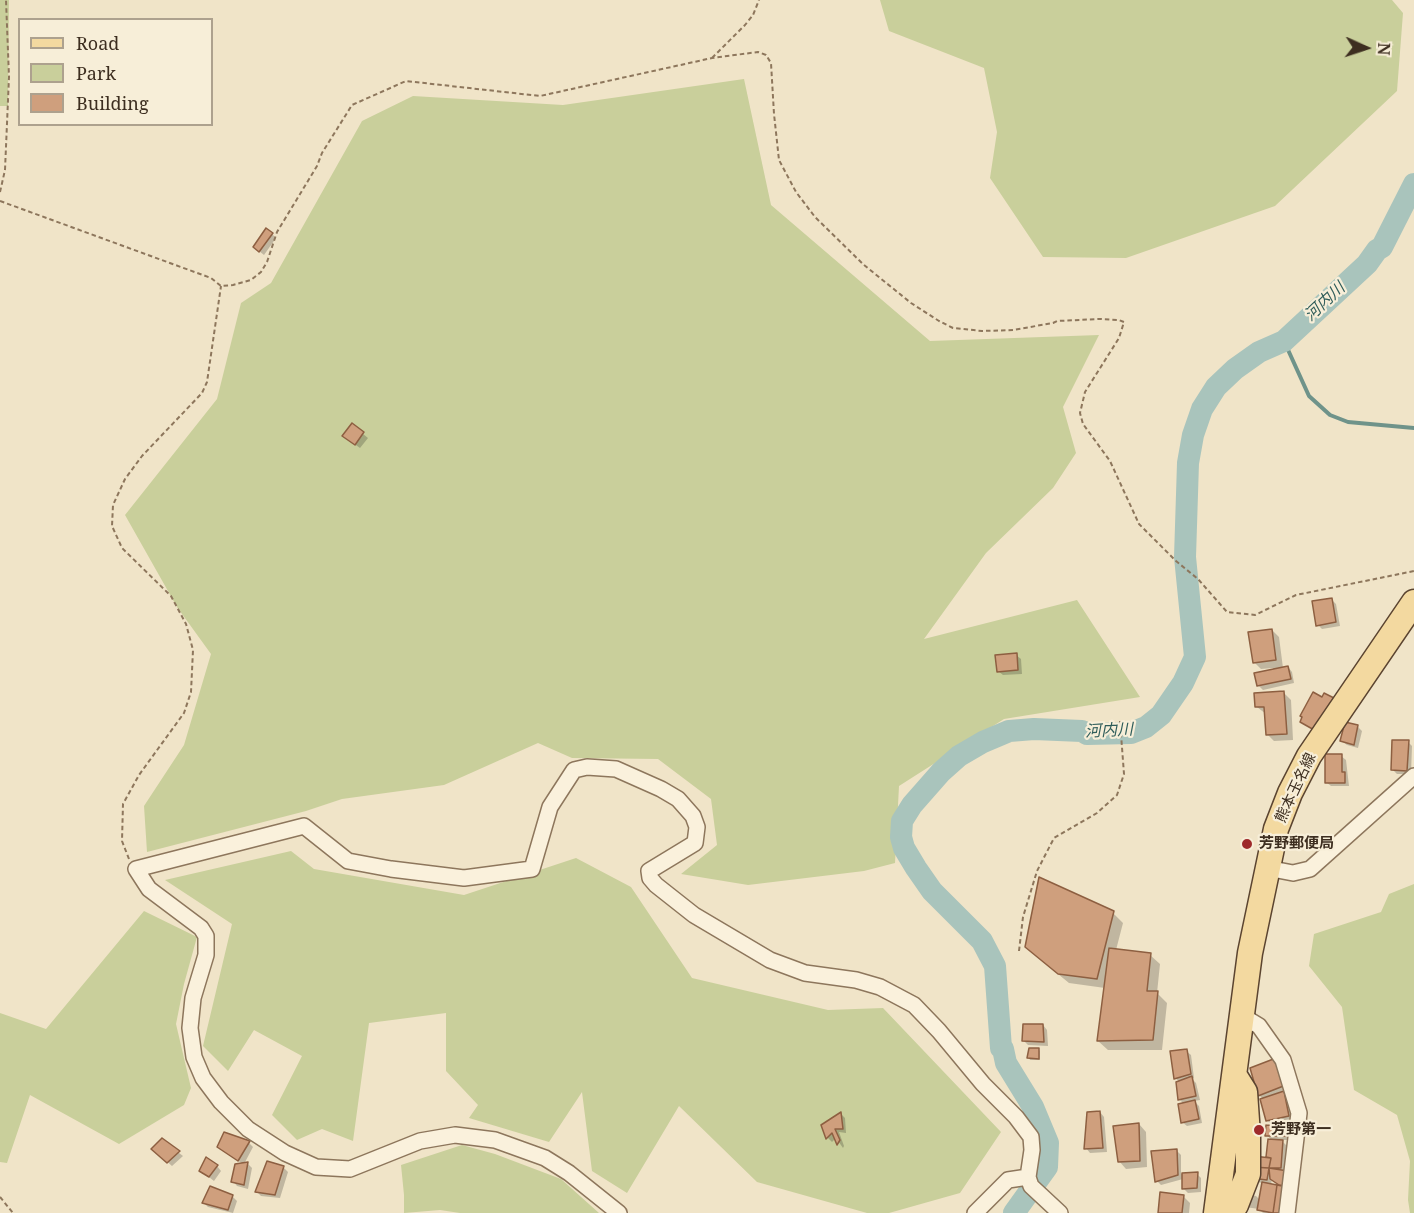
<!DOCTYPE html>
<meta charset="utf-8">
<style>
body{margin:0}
#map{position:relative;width:1414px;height:1213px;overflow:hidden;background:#f0e4c8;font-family:"Noto Serif",serif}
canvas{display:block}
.legend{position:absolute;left:18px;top:18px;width:195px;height:108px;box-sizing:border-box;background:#f7eed8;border:2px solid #ada18e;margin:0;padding:8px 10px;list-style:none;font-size:18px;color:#3d2e20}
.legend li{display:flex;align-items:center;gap:12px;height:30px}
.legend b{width:30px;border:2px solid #ada18e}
.north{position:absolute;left:1336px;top:18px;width:60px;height:60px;-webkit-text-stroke:4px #f7eed8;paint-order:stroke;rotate:93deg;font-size:16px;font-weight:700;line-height:24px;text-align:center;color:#3d2e20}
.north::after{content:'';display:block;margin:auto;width:21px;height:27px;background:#3d2e20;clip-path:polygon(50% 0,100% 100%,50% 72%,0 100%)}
</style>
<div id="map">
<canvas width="1414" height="1213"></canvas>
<ul class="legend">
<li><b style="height:8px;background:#f3d9a0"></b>Road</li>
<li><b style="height:16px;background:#c9cf9b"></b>Park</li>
<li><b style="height:16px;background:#cf9f7d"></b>Building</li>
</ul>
<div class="north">N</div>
</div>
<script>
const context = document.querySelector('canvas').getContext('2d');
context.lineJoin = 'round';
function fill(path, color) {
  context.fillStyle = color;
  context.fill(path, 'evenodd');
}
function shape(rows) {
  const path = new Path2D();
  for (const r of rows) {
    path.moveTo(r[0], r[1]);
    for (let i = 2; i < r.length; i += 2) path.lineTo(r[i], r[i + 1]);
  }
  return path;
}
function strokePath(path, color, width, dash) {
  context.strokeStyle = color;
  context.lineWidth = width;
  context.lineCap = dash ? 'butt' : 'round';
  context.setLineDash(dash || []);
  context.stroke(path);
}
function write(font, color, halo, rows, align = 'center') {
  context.font = font + ' "Noto Serif","Noto Sans JP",serif';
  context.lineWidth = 4.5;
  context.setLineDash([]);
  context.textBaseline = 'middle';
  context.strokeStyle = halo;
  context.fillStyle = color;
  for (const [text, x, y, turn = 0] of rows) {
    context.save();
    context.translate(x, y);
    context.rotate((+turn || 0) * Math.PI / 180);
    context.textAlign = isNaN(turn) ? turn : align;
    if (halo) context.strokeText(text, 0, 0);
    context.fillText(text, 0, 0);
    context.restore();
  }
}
fill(shape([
 [0,0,9,0,8,106,0,106],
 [880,0,1392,0,1403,13,1397,91,1275,206,1126,258,1043,257,990,178,997,132,984,68,889,31],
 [744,79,771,205,930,341,1099,335,1063,407,1076,453,1053,488,986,553,924,639,1077,600,1140,697,1004,719,899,786,895,863,864,871,748,885,681,874,717,845,711,799,658,759,572,758,538,743,444,785,342,799,306,811,147,852,144,806,184,745,211,654,177,607,125,515,217,399,241,303,271,283,362,121,413,96,563,105],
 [291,851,314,869,464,895,576,858,631,887,692,978,828,1010,883,1008,1001,1132,960,1193,889,1213,867,1213,757,1182,679,1106,627,1193,592,1171,582,1092,549,1142,469,1118,478,1105,446,1071,446,1013,369,1023,353,1141,322,1129,297,1140,272,1115,302,1056,254,1030,228,1071,203,1046,232,924,165,880],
 [1414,884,1414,1213,1410,1213,1408,1200,1410,1161,1397,1115,1354,1090,1342,1007,1309,966,1314,934,1381,912,1389,894],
 [144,911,197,937,184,984,176,1024,191,1088,184,1105,119,1144,30,1095,7,1163,0,1162,0,1013,46,1029],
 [462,1145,495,1154,561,1179,599,1213,460,1213,440,1210,404,1213,404,1195,401,1165]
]), '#c9cf9b');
fill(shape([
 [272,234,276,238,264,255,259,251],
 [352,425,368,438,360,448,349,440],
 [1331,599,1336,604,1340,626,1322,629,1318,625],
 [1272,630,1279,637,1283,668,1288,667,1292,672,1294,683,1263,690,1258,685,1273,670,1273,668,1261,669,1254,662],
 [1016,655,1021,659,1022,674,1003,675,998,671],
 [1284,693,1291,700,1293,740,1274,741,1267,734,1266,714,1257,707],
 [1357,726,1362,731,1358,748,1347,745,1342,741],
 [1408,742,1412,746,1411,774,1397,774,1392,769],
 [1341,756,1346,760,1349,786,1331,786,1326,782],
 [1113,913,1123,923,1116,950,1150,955,1160,964,1157,993,1167,1003,1162,1050,1108,1050,1098,1041,1105,988,1069,983,1036,956],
 [1043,1025,1047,1030,1048,1046,1028,1045,1024,1041],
 [1039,1050,1040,1051,1040,1060,1030,1060,1029,1058],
 [1186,1051,1191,1055,1194,1078,1192,1079,1196,1083,1200,1100,1194,1101,1199,1106,1202,1123,1187,1126,1182,1122,1184,1104,1179,1099,1180,1082,1175,1078],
 [1276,1059,1288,1097,1292,1120,1272,1125,1268,1121,1264,1100,1259,1095],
 [1100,1112,1104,1117,1107,1152,1090,1153,1086,1148],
 [841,1114,845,1118,846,1133,839,1132,844,1146,843,1148,836,1138,832,1142,828,1138,823,1125],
 [1139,1124,1146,1132,1147,1167,1126,1169,1119,1161],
 [1286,1127,1291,1132,1290,1140,1281,1140,1287,1146,1285,1172,1288,1213,1263,1213,1259,1209,1245,1207,1249,1194,1256,1196,1260,1200,1263,1183,1256,1182,1268,1159,1269,1140,1272,1141,1267,1135],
 [1272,1179,1280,1187,1271,1185],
 [162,1140,183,1156,172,1166,153,1149],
 [249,1143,253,1147,244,1164,248,1164,252,1168,248,1189,237,1186,233,1181,243,1164,224,1151],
 [1177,1151,1181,1155,1181,1174,1197,1174,1201,1178,1201,1192,1188,1193,1183,1188,1183,1179,1161,1185,1157,1181],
 [217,1166,221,1171,214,1181,201,1171],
 [283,1167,288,1172,280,1198,261,1196,257,1192],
 [232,1196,237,1201,233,1213,208,1207,203,1202],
 [1183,1196,1190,1203,1189,1213,1160,1213]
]), '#0003');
strokePath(shape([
 [1284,341,1309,396,1330,415,1348,422,1414,428]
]), '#6f938a', 4);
strokePath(shape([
 [1014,1213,1047,1167,1048,1143,1033,1107,1006,1063,1003,1049,1001,1048,995,966,982,941,932,891,916,868,904,848,901,837,902,821,912,805,941,772,959,756,983,742,1009,731,1034,729,1082,731,1087,734,1131,733,1146,727,1161,715,1183,683,1195,657,1185,557,1188,463,1193,435,1202,409,1216,387,1235,369,1259,352,1284,341,1367,264,1377,250,1382,247,1414,184]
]), '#a9c4bc', 22);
const building = shape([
 [266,228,273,233,259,252,253,247,266,228],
 [352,423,364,432,355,445,342,436,352,423],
 [1332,598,1336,622,1316,626,1312,601,1332,598],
 [1272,629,1276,660,1253,663,1248,632,1272,629],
 [1017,653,1018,670,997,672,995,655,1017,653],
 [1288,666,1291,679,1257,686,1254,673,1288,666],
 [1284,691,1287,734,1266,735,1264,707,1255,707,1254,693,1284,691],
 [1313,692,1322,697,1324,693,1336,699,1316,731,1300,722,1302,717,1300,716,1313,692],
 [1345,722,1358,725,1354,745,1340,741,1345,722],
 [1392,740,1409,740,1407,771,1391,770,1392,740],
 [1325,754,1342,754,1342,772,1345,772,1345,783,1325,783,1325,754],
 [1039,877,1114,911,1097,979,1058,974,1025,947,1039,877],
 [1109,948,1151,953,1147,991,1158,991,1153,1040,1097,1041,1109,948],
 [1023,1024,1043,1024,1044,1042,1022,1041,1023,1024],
 [1029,1048,1039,1048,1039,1059,1027,1058,1029,1048],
 [1187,1049,1191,1074,1174,1079,1170,1051,1187,1049],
 [1276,1058,1286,1085,1258,1096,1250,1068,1276,1058],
 [1192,1076,1196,1096,1178,1100,1176,1082,1192,1076],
 [1284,1091,1289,1116,1266,1121,1260,1099,1284,1091],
 [1195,1100,1199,1119,1181,1123,1178,1104,1195,1100],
 [1100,1111,1103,1148,1084,1149,1087,1112,1100,1111],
 [841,1112,843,1129,835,1129,840,1140,837,1145,832,1133,826,1139,821,1125,841,1112],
 [1139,1123,1140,1161,1118,1162,1113,1126,1139,1123],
 [1266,1125,1287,1126,1286,1136,1265,1136,1266,1125],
 [224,1132,250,1141,238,1161,217,1147,224,1132],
 [162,1138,180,1151,167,1163,151,1149,162,1138],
 [1268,1139,1283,1140,1281,1168,1269,1168,1271,1158,1266,1157,1268,1139],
 [1177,1149,1178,1175,1155,1182,1151,1151,1177,1149],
 [1253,1156,1271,1158,1269,1168,1252,1167,1253,1156],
 [206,1157,218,1165,209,1177,199,1171,206,1157],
 [267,1161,284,1166,275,1195,255,1192,267,1161],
 [248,1162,244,1185,231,1182,235,1164,248,1162],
 [1252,1167,1269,1168,1267,1180,1250,1178,1252,1167],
 [1269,1168,1288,1171,1286,1186,1279,1185,1270,1179,1269,1168],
 [1198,1172,1197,1188,1182,1189,1182,1173,1198,1172],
 [1262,1182,1277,1185,1273,1213,1257,1210,1262,1182],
 [1277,1185,1287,1187,1283,1213,1273,1213,1277,1185],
 [210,1186,233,1195,228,1210,202,1203,210,1186],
 [1160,1192,1184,1195,1182,1213,1158,1213,1160,1192]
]);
fill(building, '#cf9f7d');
strokePath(building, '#8d5f41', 1.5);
const minor = shape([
 [1267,868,1293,873,1310,869,1414,776],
 [1241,1015,1259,1026,1283,1060,1299,1113,1287,1213],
 [619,1213,569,1173,545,1158,495,1140,455,1135,420,1141,350,1169,316,1167,285,1153,248,1129,221,1102,203,1078,194,1057,190,1028,193,998,206,955,206,936,201,928,149,889,136,869,304,826,348,861,391,869,464,878,532,869,550,807,574,770,587,767,616,769,661,789,678,799,693,816,697,827,695,843,649,871,650,878,656,885,694,915,770,960,805,973,856,980,880,987,914,1005,939,1031,983,1084,1016,1117,1031,1137,1032,1150,1028,1177,1031,1186,1060,1213],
 [975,1213,1008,1180,1028,1177]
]);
const primary = shape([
 [1216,1213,1250,953,1276,829,1290,793,1309,756,1414,602],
 [1230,1213,1236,1205,1248,1174,1248,1135,1245,1092,1235,1076]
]);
strokePath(minor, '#8d765c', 18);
strokePath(primary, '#5b4430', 27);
strokePath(shape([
 [712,58,745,25,753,15,759,0],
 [0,192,5,170,9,77,6,0],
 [0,201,211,278,221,286,233,285,251,280,261,272,267,262,277,232,317,166,322,153,352,105,406,81,540,96,712,58,758,52,766,55,771,63,774,114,779,160,796,192,815,217,864,265,911,303,939,321,953,328,982,331,1013,330,1053,323,1057,321,1100,319,1119,320,1124,322,1119,338,1085,392,1080,413,1083,424,1110,461,1139,524,1176,561,1198,579,1227,612,1255,615,1296,595,1414,571],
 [129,859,122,841,123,804,139,775,184,713,191,692,193,650,186,624,171,596,122,548,112,526,113,505,125,479,142,456,202,393,207,382,221,286],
 [1019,951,1023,917,1037,871,1054,838,1097,813,1117,795,1124,774,1120,721],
 [0,1197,13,1213]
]), '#8d765c', 2, [4.5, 3]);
strokePath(minor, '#faf1dc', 15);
strokePath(primary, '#f3d9a0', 24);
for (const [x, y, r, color] of [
 [1247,844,6,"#9e2a2b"],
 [1259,1130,6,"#9e2a2b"]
]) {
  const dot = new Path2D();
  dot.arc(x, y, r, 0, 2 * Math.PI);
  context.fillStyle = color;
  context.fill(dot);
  strokePath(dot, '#f7eed8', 2);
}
write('15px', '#3d2e20', '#f7eed8', [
 ["熊本玉名線",1296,788,-65]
]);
write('bold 15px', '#3d2e20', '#f7eed8', [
 ["芳野郵便局",1259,844],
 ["芳野第一",1271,1130]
], 'left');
write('italic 16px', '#2f5d5a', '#f7eed8', [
 ["河内川",1325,302,-43],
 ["河内川",1109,731,-3]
]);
</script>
